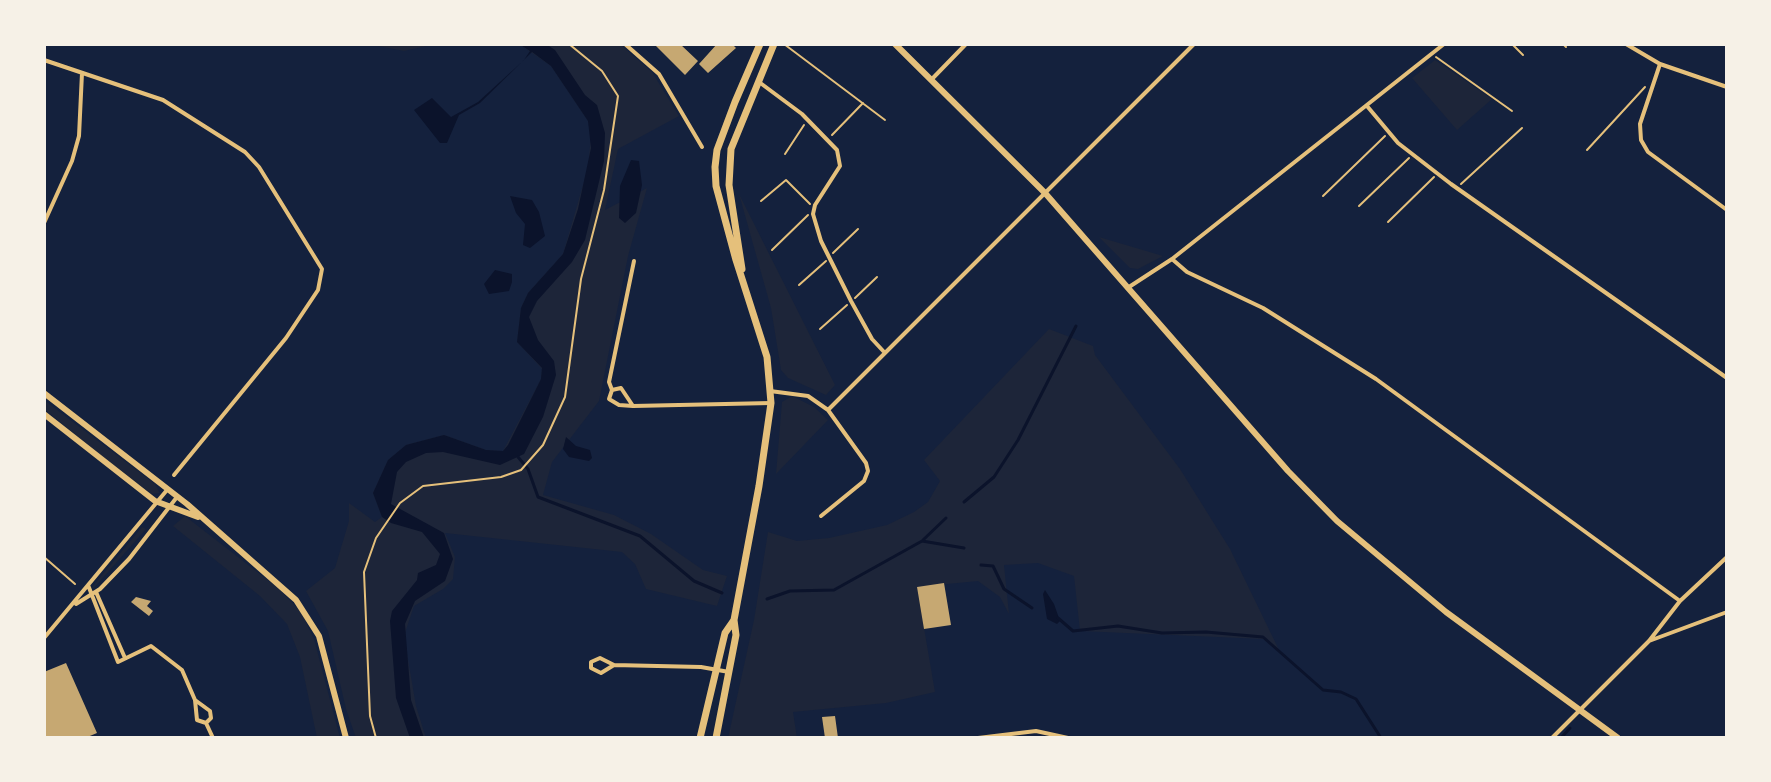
<!DOCTYPE html>
<style>
body{margin:0}
#map{position:relative;width:1771px;height:782px;overflow:hidden;background:#14213d;font-family:"Playfair Display",serif}
canvas{display:block}
.frame{position:absolute;inset:0;border:46px solid #f6f1e7;pointer-events:none}
</style>
<div id="map">
<canvas width="1771" height="782"></canvas>
<div class="frame"></div>
</div>
<script>
const context = document.querySelector('canvas').getContext('2d');
context.lineJoin = 'round';
function fill(path, color) {
  context.fillStyle = color;
  context.fill(path, 'evenodd');
}
function shape(rows) {
  const path = new Path2D();
  for (const r of rows) {
    path.moveTo(r[0], r[1]);
    for (let i = 2; i < r.length; i += 2) path.lineTo(r[i], r[i + 1]);
  }
  return path;
}
function strokePath(path, color, width, dash) {
  context.strokeStyle = color;
  context.lineWidth = width;
  context.lineCap = dash ? 'butt' : 'round';
  context.setLineDash(dash || []);
  context.stroke(path);
}
fill(shape([
 [368,44,435,44,404,51],
 [519,44,620,44,652,72,679,116,618,149,605,210,647,188,628,256,599,401,552,462,543,495,614,515,651,534,703,570,727,576,717,606,646,589,635,564,622,552,445,533,455,557,453,579,443,589,414,606,404,636,416,706,426,738,356,738,346,709,328,631,306,591,335,568,349,521,349,503,375,522,382,517,373,493,388,460,406,445,444,435,486,450,503,451,541,379,542,369,517,342,521,308,528,293,563,254,588,168,591,135,588,121,551,66],
 [1435,60,1492,99,1457,130,1412,78],
 [739,194,835,385,826,395,788,378,781,370,771,308],
 [1099,237,1163,256,1138,269,1130,268],
 [1049,329,1093,346,1095,355,1180,469,1230,549,1279,650,1263,639,1080,631,1074,576,1038,563,1004,565,1009,614,1000,597,978,581,917,587,935,692,886,703,793,712,797,738,728,738,754,620,768,532,797,541,829,538,887,525,914,512,928,502,940,481,924,460],
 [792,396,814,407,828,420,776,474,782,402],
 [44,400,155,484,160,493,152,494,108,461,44,409],
 [185,516,278,588,301,612,314,639,340,738,317,738,300,657,287,624,260,596,173,526],
 [142,527,146,529,93,589,93,586]
]), '#1d2539');
fill(shape([
 [519,44,546,44,555,50,585,95,597,105,605,133,604,161,585,240,572,262,537,301,529,317,538,340,554,361,556,375,543,417,524,454,500,465,443,452,426,453,406,462,397,472,391,504,444,533,453,559,445,581,415,601,405,624,411,700,424,738,410,738,396,698,390,621,392,611,417,580,418,573,436,565,440,554,422,532,391,523,382,517,373,493,388,460,406,445,444,435,486,450,503,451,508,445,541,379,542,368,517,342,521,308,528,293,563,254,578,209,591,148,588,121,551,66,532,52,480,103,459,115,447,143,440,143,414,110,432,98,451,117,478,102,524,60,530,51],
 [631,160,639,161,642,185,636,213,625,223,619,218,620,186],
 [510,196,532,200,539,212,545,236,530,248,523,245,525,224,516,213],
 [495,270,512,274,512,282,509,291,489,294,484,284],
 [566,437,576,446,590,450,592,458,589,461,569,457,563,449],
 [1045,590,1054,604,1060,621,1057,624,1047,619,1043,594]
]), '#0b132b');
strokePath(shape([
 [518,457,528,469,538,497,640,536,694,581,722,593],
 [964,502,994,477,1018,440,1076,326],
 [923,540,946,518],
 [981,565,993,566,1004,589,1032,608],
 [767,599,790,591,834,590,922,541,964,548],
 [1058,618,1073,631,1118,626,1162,633,1206,632,1263,637,1323,690,1341,692,1356,699,1381,738],
 [1561,738,1570,728]
]), '#0b132b', 3);
fill(shape([
 [654,44,680,44,698,61,685,75],
 [717,44,732,44,736,48,708,73,699,64],
 [944,583,951,625,924,629,917,587],
 [136,597,151,601,147,606,153,611,149,616,131,602],
 [66,663,97,733,85,738,44,738,44,672],
 [835,716,838,738,825,738,822,717]
]), '#c6a872');
strokePath(shape([
 [784,44,885,120],
 [1512,44,1523,55],
 [1563,44,1566,47],
 [1436,57,1512,111],
 [832,135,863,103],
 [1587,150,1645,87],
 [785,154,804,125],
 [1461,184,1522,128],
 [1323,196,1385,136],
 [761,201,786,180,810,204],
 [1359,206,1409,158],
 [1388,222,1434,177],
 [772,250,808,215],
 [833,253,858,229],
 [799,285,826,261],
 [855,298,877,277],
 [820,329,847,305],
 [44,557,75,584],
 [376,738,370,716,364,572,376,538,400,503,423,486,501,477,521,470,543,445,565,397,581,279,604,190,618,96,602,71,569,44]
]), '#e5c07b', 2);
strokePath(shape([
 [625,44,659,74,702,147],
 [1626,44,1660,64,1727,87],
 [44,60,163,100,245,152,259,167,322,269,318,290,286,338,174,475],
 [1660,64,1640,124,1641,140,1648,152,1727,210],
 [932,79,966,44],
 [759,82,802,114,837,150,840,166,815,205,813,214,821,241,851,301,872,339,885,353],
 [1367,106,1398,143,1451,184,1727,378],
 [44,223,72,161,79,136,82,73],
 [1172,259,1187,272,1263,308,1376,379,1680,601],
 [1129,287,1172,259,1444,44],
 [612,390,609,382,634,261],
 [770,391,808,396,828,410],
 [633,406,619,405,609,399,612,390,621,388,633,406,771,403],
 [821,516,864,481,868,471,866,463,828,410,1194,44],
 [88,585,118,662,151,646,182,670,195,700,197,720,206,723,211,718,210,711,195,700],
 [96,592,125,658],
 [76,604,100,589,129,559,177,497],
 [44,638,167,490],
 [1649,641,1727,612],
 [614,665,601,673,591,668,591,662,600,658,614,665,701,667,729,672],
 [206,723,213,738],
 [978,738,1036,731,1068,738],
 [1552,738,1649,641,1680,601,1727,557]
]), '#e5c07b', 4);
strokePath(shape([
 [895,44,1045,193,1288,471,1337,521,1446,612,1618,738],
 [44,393,187,504,296,600,319,636,346,738],
 [44,414,155,501,198,517]
]), '#e5c07b', 6);
strokePath(shape([
 [742,269,729,185,731,149,774,44],
 [700,738,725,633,734,620],
 [716,738,736,635,734,620,759,486,771,403,767,357,736,260,716,186,715,167,717,150,735,102,760,44]
]), '#e5c07b', 7);
</script>
